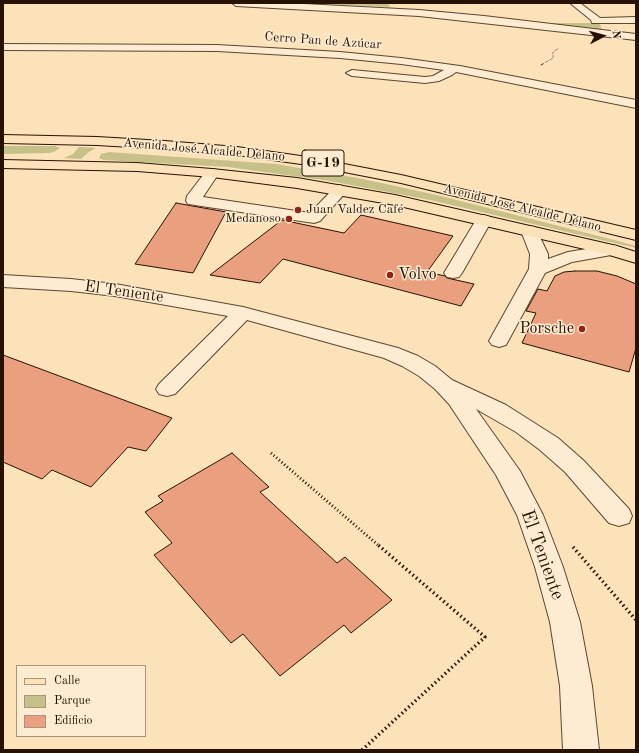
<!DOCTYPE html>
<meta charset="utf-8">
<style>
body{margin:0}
#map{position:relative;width:639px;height:753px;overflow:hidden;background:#fce2b8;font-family:"Old Standard TT",serif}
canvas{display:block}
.frame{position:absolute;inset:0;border:4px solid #271202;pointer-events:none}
.legend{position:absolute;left:16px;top:665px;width:130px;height:72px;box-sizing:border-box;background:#fdecd1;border:1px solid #a7957e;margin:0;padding:5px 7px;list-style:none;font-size:12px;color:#271202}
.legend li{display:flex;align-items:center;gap:8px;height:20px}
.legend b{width:20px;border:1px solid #a7957e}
.north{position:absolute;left:583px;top:16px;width:40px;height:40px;-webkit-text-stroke:3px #fdecd1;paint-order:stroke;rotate:84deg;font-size:11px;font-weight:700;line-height:16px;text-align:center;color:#271202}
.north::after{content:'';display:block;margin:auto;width:14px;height:18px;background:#271202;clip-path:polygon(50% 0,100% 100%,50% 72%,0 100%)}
</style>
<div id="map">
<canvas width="639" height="753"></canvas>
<div class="frame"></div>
<ul class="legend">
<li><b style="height:5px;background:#fce2b8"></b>Calle</li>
<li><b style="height:11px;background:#c7c189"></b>Parque</li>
<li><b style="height:11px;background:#ea9f7f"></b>Edificio</li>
</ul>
<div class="north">N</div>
</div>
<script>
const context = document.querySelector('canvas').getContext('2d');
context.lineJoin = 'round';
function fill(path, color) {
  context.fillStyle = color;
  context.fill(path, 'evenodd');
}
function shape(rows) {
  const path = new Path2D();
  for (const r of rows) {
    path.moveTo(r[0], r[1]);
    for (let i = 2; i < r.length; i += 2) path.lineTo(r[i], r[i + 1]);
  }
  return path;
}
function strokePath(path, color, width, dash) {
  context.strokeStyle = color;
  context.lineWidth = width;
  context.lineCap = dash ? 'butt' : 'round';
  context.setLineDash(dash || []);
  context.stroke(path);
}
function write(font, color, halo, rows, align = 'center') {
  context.font = font + ' "Old Standard TT",serif';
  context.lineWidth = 3;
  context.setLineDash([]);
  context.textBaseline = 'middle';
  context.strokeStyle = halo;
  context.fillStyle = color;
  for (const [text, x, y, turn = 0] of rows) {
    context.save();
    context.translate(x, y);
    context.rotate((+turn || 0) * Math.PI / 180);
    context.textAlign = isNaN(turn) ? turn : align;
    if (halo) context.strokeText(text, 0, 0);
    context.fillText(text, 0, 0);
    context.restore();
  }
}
fill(shape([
 [267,3,388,3,390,7,327,4],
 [547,23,596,23,600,24,602,30],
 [3,146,55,146,60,148,54,152,49,153,3,154],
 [79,147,96,148,89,152,81,159,64,158,73,154],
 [109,152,276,164,358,178,437,195,618,241,636,246,636,248,430,200,330,181,228,167,104,160,99,158,101,154]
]), '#c7c189');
const building = shape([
 [176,203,226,212,193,273,135,264,176,203],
 [361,215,453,236,427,272,445,276,447,278,474,284,461,306,283,259,260,283,210,275,282,220,344,233,361,215],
 [575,271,597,271,617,276,636,284,636,348,629,372,522,343,536,313,526,311,538,289,547,291,555,276,564,272,575,271],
 [3,355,172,418,146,451,128,447,91,487,52,470,42,479,3,462,3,355],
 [232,453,269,487,260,492,337,563,345,557,392,600,351,633,344,625,280,676,243,634,231,643,154,555,172,543,145,512,163,501,158,496,232,453]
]);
fill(building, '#ea9f7f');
strokePath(building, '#271202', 1);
const minor = shape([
 [232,3,285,3,419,10,484,16,636,34,636,40,419,16,236,6,232,3],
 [570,3,580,3,600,18,636,17,636,23,592,23,591,20,570,3],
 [3,44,217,45,340,52,401,58,460,66,636,100,636,108,456,72,452,75,439,81,425,83,352,76,346,73,352,70,425,77,433,76,444,70,401,64,340,58,217,51,3,50,3,44],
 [212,169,217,170,219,173,203,197,310,213,335,187,340,185,345,187,348,190,320,221,314,223,188,204,186,201,187,196,207,170,212,169],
 [484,215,490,217,492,220,462,273,459,277,453,278,447,277,444,273,476,220,478,217,484,215],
 [529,226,535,227,537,231,548,254,548,259,568,252,611,245,617,246,620,250,617,254,572,262,545,273,506,345,499,347,492,345,489,341,529,269,530,254,521,231,523,227,529,226],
 [3,275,71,279,115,284,243,307,398,348,418,356,435,366,452,380,506,405,558,438,583,460,629,509,632,516,629,523,619,526,609,523,565,472,540,450,516,432,476,409,520,471,543,515,563,567,580,622,592,686,599,750,563,750,560,686,550,622,535,567,517,515,496,475,449,404,435,389,419,376,402,366,384,358,247,320,175,394,167,396,159,394,156,389,159,384,228,316,115,296,71,291,3,287,3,275]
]);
const major = shape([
 [3,135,97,137,165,141,237,147,308,157,401,175,636,230,636,240,401,183,308,165,237,155,165,149,97,145,3,143,3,135],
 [3,160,137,163,212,169,297,178,395,195,617,246,636,252,636,263,606,254,395,205,297,188,212,177,137,171,3,168,3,160]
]);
strokePath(minor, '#5c4630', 2);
strokePath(major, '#271202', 2);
strokePath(shape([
 [541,65,553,58,553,52,559,48]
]), '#271202', 1, [0.5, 1]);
strokePath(shape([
 [541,65,543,64]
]), '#271202', 1.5, [0.5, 1]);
strokePath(shape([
 [271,453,378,545]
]), '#271202', 3, [1, 2.5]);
strokePath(shape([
 [573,547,636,620],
 [362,750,485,637,377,544]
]), '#271202', 3.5, [1.5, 3]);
fill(minor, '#fdecd1');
fill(major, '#fce2b8');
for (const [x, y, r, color] of [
 [298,210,4,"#8f2418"],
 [289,219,4,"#8f2418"],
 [390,275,4,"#8f2418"],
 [582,329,4,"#8f2418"]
]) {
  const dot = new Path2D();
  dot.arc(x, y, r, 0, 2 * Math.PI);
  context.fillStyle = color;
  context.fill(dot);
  strokePath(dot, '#fdecd1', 1.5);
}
write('13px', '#271202', '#fdecd1', [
 ["Cerro Pan de Azúcar",323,41,4],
 ["Avenida José Alcalde Délano",204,150,5],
 ["Avenida José Alcalde Délano",522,208,14]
]);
write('13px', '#271202', '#fdecd1', [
 ["Juan Valdez Café",306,210],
 ["Medanoso",281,219,"right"]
], 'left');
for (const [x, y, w] of [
 [323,163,42]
]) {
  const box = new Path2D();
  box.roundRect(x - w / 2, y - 13, w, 26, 3);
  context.fillStyle = '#fdecd1';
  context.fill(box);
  strokePath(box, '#271202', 1);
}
write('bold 15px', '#271202', null, [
 ["G-19",323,163]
]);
write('16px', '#271202', '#fdecd1', [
 ["Volvo",398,275],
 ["Porsche",574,329,"right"]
], 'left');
write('16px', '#271202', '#fdecd1', [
 ["El Teniente",124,292,8]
]);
write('19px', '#271202', '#fdecd1', [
 ["El Teniente",542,555,70]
]);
</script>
